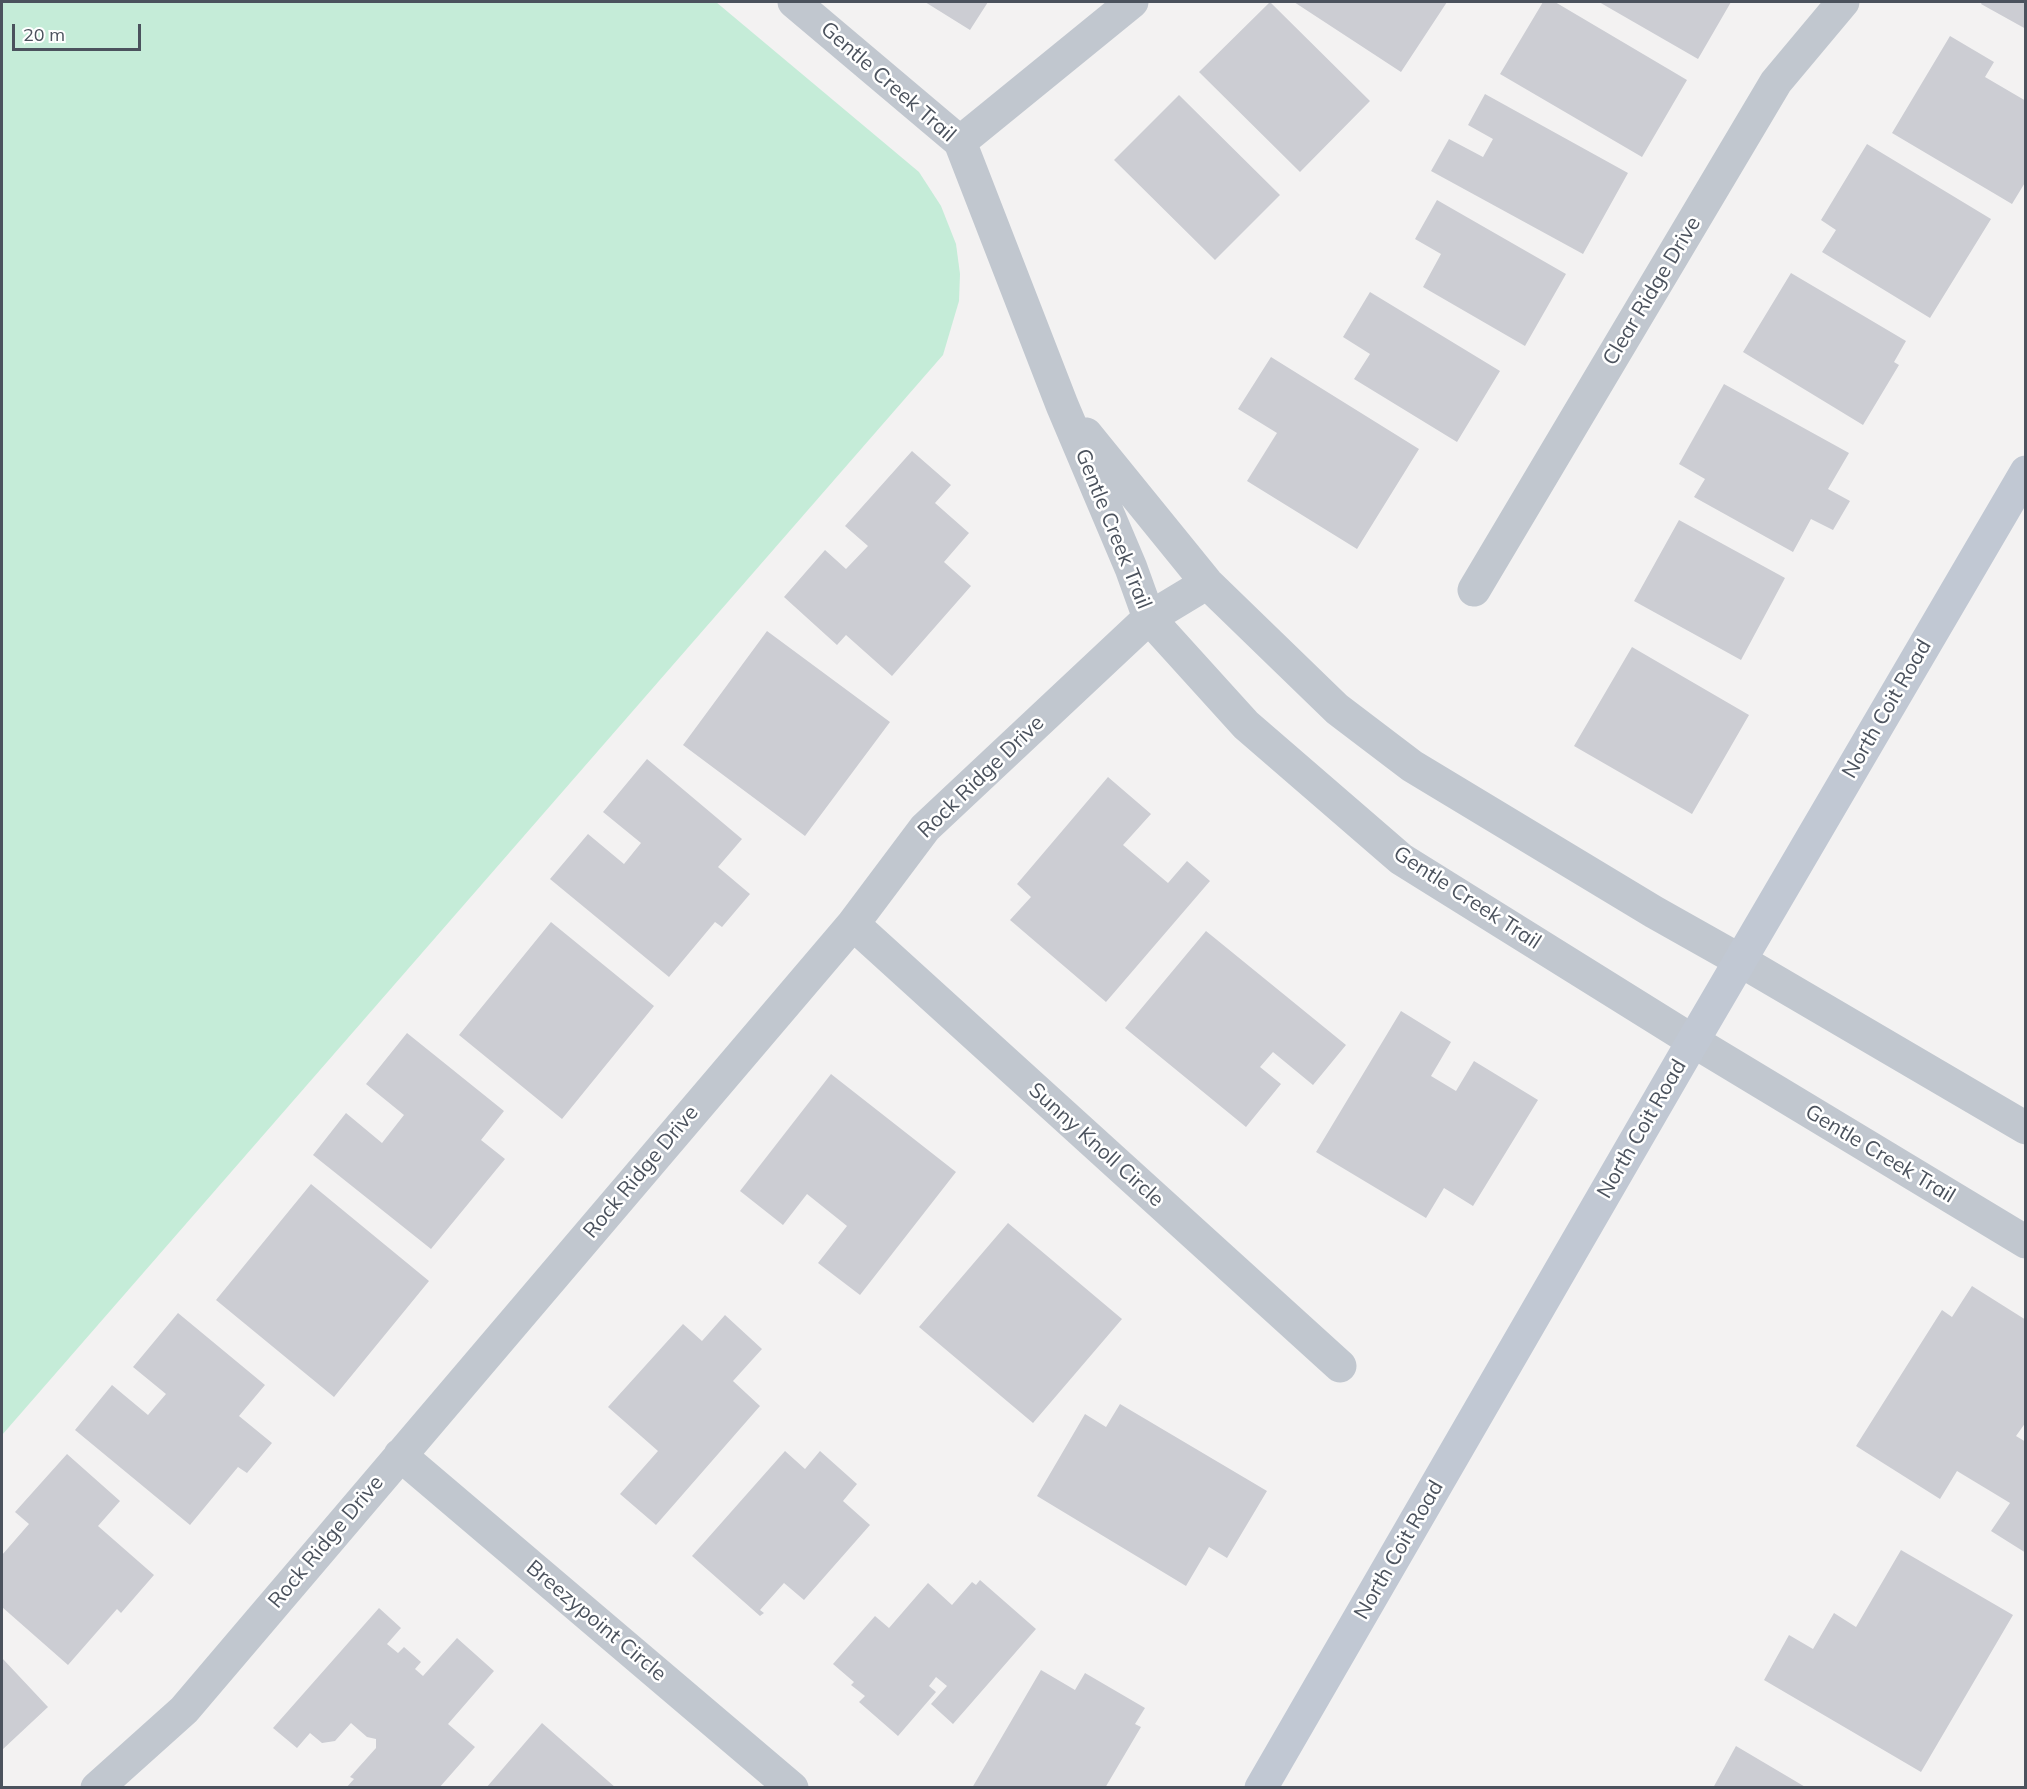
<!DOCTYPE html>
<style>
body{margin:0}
#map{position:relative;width:2027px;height:1789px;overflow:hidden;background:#f3f2f2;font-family:Mulish,sans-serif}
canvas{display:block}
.frame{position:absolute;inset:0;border:3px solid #4b525d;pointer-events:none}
.scale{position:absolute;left:12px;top:24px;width:129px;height:27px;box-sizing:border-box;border:3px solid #4b525d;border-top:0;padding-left:8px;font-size:18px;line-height:21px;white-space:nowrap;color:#4b525d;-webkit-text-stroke:4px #fff;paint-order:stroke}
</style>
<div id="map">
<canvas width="2027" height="1789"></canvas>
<div class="frame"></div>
<div class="scale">20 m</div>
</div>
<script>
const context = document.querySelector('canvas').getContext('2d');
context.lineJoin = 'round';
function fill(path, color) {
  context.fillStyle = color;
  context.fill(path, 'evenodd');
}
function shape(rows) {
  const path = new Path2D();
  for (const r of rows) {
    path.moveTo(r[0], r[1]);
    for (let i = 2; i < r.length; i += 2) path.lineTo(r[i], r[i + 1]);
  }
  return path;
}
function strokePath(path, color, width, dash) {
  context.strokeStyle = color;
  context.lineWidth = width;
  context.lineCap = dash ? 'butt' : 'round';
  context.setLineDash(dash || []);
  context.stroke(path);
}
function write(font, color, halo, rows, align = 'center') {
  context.font = font + ' Mulish,sans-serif';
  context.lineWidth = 5;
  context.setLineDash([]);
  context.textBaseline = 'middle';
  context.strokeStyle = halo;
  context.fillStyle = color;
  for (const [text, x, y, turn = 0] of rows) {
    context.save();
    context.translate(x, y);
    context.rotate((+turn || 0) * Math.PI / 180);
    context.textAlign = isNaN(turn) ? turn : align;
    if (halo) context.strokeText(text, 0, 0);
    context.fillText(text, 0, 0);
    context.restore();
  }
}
fill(shape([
 [2,2,716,2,919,172,941,206,956,244,960,274,959,301,943,355,2,1435]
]), '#c5ecd8');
fill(shape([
 [925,2,988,2,970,30],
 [1270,2,1370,101,1300,172,1199,72],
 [1294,2,1447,2,1401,72],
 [1543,2,1555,2,1687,80,1642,157,1500,74],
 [1599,2,1731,2,1698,59],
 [1982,2,2026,2,2026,29,1981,4],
 [1950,36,1994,62,1985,77,2026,101,2026,181,2012,204,1892,133],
 [1485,94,1628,173,1583,254,1431,171,1449,139,1483,157,1493,139,1468,125],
 [1179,95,1280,195,1215,260,1114,160],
 [1867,144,1991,219,1930,318,1822,252,1836,230,1821,220],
 [1437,200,1566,274,1525,346,1423,287,1441,254,1415,239],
 [1791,273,1906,341,1894,362,1899,365,1863,425,1743,352],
 [1370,292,1500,371,1457,442,1354,379,1370,354,1343,337],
 [1271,357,1419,449,1357,549,1247,481,1277,433,1238,409],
 [1724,384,1849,453,1828,489,1850,501,1833,530,1811,519,1793,552,1694,497,1705,479,1679,464],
 [912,451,951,485,935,503,969,533,944,562,971,586,892,676,846,635,837,645,784,597,825,550,846,569,868,546,845,526],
 [1679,520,1785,578,1741,660,1634,601],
 [767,631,890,722,805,836,683,745],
 [1632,647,1749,715,1692,814,1574,746],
 [647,759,742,839,718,867,750,894,722,927,715,922,669,977,550,879,588,834,624,864,641,843,603,812],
 [1108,777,1151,814,1123,845,1168,883,1187,861,1210,881,1106,1002,1010,920,1031,897,1017,884],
 [551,922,654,1006,562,1119,459,1035],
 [1206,931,1346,1045,1313,1085,1273,1052,1260,1067,1281,1084,1246,1127,1125,1028],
 [1401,1011,1451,1042,1431,1076,1456,1091,1474,1061,1538,1100,1473,1206,1444,1188,1426,1218,1316,1152],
 [407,1033,504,1111,481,1140,505,1159,431,1249,313,1155,346,1113,382,1143,404,1115,366,1084],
 [831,1074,956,1172,860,1295,818,1263,847,1226,807,1194,783,1225,740,1191],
 [311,1184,429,1281,334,1397,216,1300],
 [1008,1223,1122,1319,1033,1423,919,1327],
 [1972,1286,2026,1320,2026,1422,2016,1436,2026,1442,2026,1553,1991,1531,2010,1503,1957,1471,1940,1499,1856,1446,1942,1310,1952,1317],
 [178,1313,265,1385,239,1416,272,1443,247,1473,238,1467,190,1525,75,1430,112,1385,148,1415,166,1394,133,1367],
 [725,1315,762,1349,733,1381,760,1406,656,1525,620,1494,658,1451,608,1407,683,1324,702,1341],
 [1120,1404,1267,1491,1227,1558,1209,1547,1186,1586,1037,1496,1085,1414,1106,1427],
 [785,1451,805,1469,820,1451,857,1484,843,1501,870,1525,804,1600,784,1583,760,1610,764,1613,760,1616,692,1556],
 [67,1454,120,1501,98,1526,154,1575,121,1613,117,1609,68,1665,2,1607,2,1555,29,1524,15,1512],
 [1901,1550,2013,1615,1921,1772,1764,1680,1789,1635,1813,1649,1834,1613,1856,1627],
 [980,1580,1036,1629,953,1724,931,1704,947,1686,936,1677,929,1686,936,1692,898,1736,859,1702,865,1696,851,1685,854,1682,833,1664,875,1616,889,1628,928,1583,952,1605,972,1582,976,1585],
 [379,1608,401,1628,387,1644,398,1653,404,1647,421,1662,415,1669,423,1676,457,1638,494,1671,448,1724,475,1747,439,1788,346,1788,354,1779,350,1777,376,1748,376,1739,367,1737,351,1723,335,1741,322,1743,310,1733,297,1748,273,1728],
 [2,1658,48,1707,2,1750],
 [1041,1670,1075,1690,1085,1673,1145,1708,1135,1724,1141,1727,1105,1788,972,1788],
 [542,1723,616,1788,486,1788],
 [1736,1746,1807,1788,1713,1788]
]), '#cccdd3');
strokePath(shape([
 [794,2,960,142,1062,405,1131,568,1149,618,1246,725,1401,859,1693,1041,2026,1242],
 [960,142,1132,2],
 [1086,434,1207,583,1337,709,1412,766,1654,912,1741,961,2026,1128],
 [1474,590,1776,82,1843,2],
 [853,924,1340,1366],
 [400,1455,792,1788],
 [97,1788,184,1710,853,924,925,828,1149,618,1207,583]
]), '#c1c7cf', 33);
strokePath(shape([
 [1261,1788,1693,1041,2026,472]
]), '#c1c8d3', 33);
write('21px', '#4b525d', '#fff', [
 ["Gentle Creek Trail",888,82,41],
 ["Clear Ridge Drive",1652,291,-59],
 ["Gentle Creek Trail",1113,529,68],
 ["North Coit Road",1887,709,-60],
 ["Rock Ridge Drive",981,777,-44],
 ["Gentle Creek Trail",1467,898,33],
 ["North Coit Road",1642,1129,-60],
 ["Sunny Knoll Circle",1096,1145,42],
 ["Gentle Creek Trail",1880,1154,31],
 ["Rock Ridge Drive",641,1172,-50],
 ["Rock Ridge Drive",326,1542,-50],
 ["North Coit Road",1399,1550,-60],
 ["Breezypoint Circle",596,1621,40]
]);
</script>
